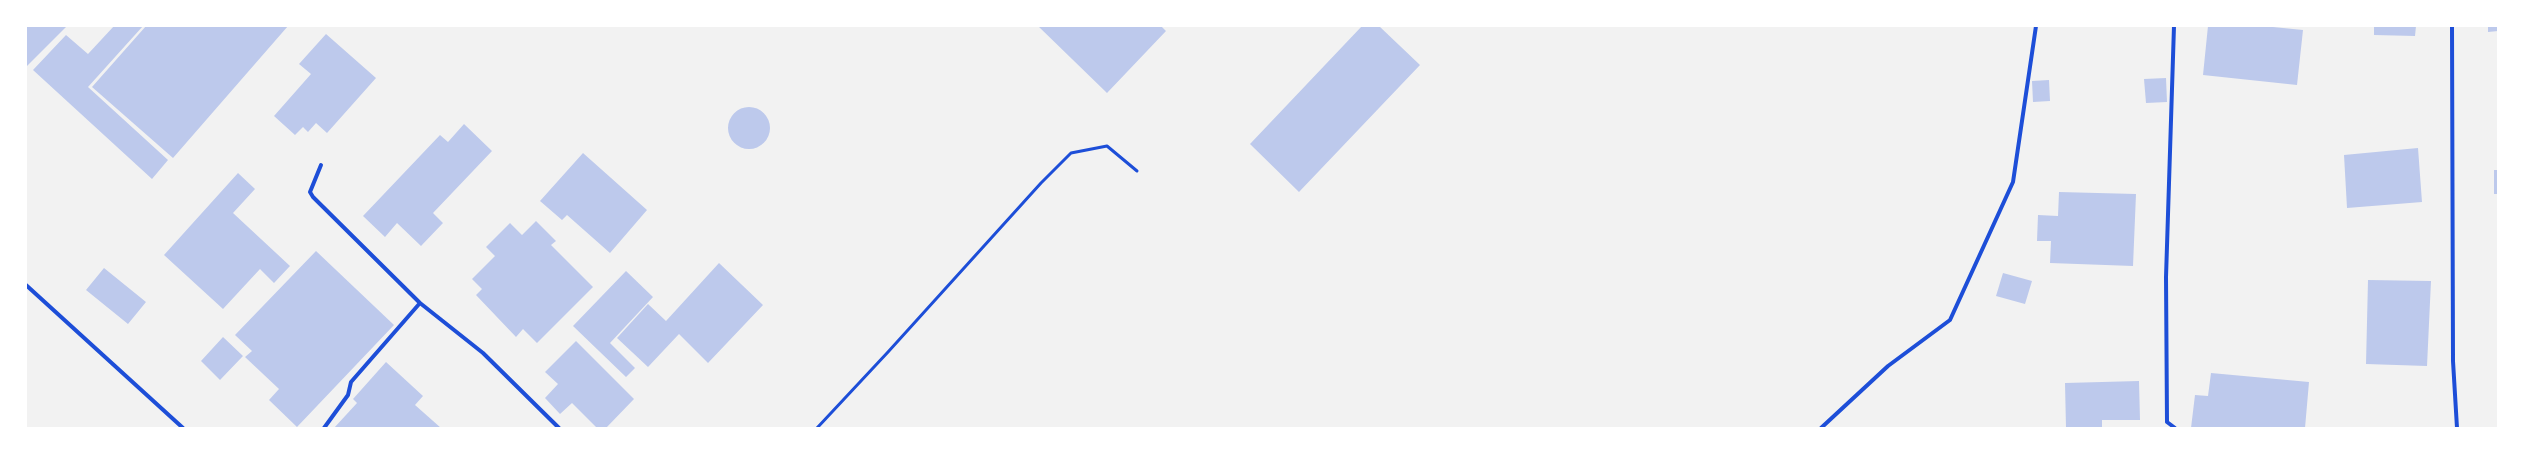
<!DOCTYPE html>
<style>
body{margin:0}
#map{position:relative;width:2524px;height:454px;overflow:hidden;background:#f2f2f2;font-family:Roboto,sans-serif}
canvas{display:block}
.frame{position:absolute;inset:0;border:27px solid #fff;pointer-events:none}
</style>
<div id="map">
<canvas width="2524" height="454"></canvas>
<div class="frame"></div>
</div>
<script>
const context = document.querySelector('canvas').getContext('2d');
context.lineJoin = 'round';
function fill(path, color) {
  context.fillStyle = color;
  context.fill(path, 'evenodd');
}
function shape(rows) {
  const path = new Path2D();
  for (const r of rows) {
    if (r.length === 3) {
      path.moveTo(r[0] + r[2], r[1]);
      path.arc(r[0], r[1], r[2], 0, 2 * Math.PI);
      continue;
    }
    path.moveTo(r[0], r[1]);
    for (let i = 2; i < r.length; i += 2) path.lineTo(r[i], r[i + 1]);
  }
  return path;
}
function strokePath(path, color, width, dash) {
  context.strokeStyle = color;
  context.lineWidth = width;
  context.lineCap = dash ? 'butt' : 'round';
  context.setLineDash(dash || []);
  context.stroke(path);
}
fill(shape([
 [26,26,67,26,26,67],
 [114,26,143,26,88,87,168,160,152,179,33,70,66,35,88,54],
 [146,26,288,26,173,158,92,87],
 [1038,26,1161,26,1166,31,1107,93],
 [1362,26,1379,26,1420,65,1299,192,1250,144],
 [2208,26,2263,26,2303,30,2297,85,2203,75],
 [2374,26,2416,26,2415,36,2374,35],
 [2488,26,2498,26,2498,31,2488,32],
 [326,34,376,78,327,133,316,123,308,132,303,127,295,135,274,116,311,74,299,64],
 [2166,78,2167,102,2146,103,2144,79],
 [2049,80,2050,101,2033,102,2032,81],
 [749,128,21],
 [464,124,492,151,433,213,443,223,421,246,397,223,385,237,363,216,440,135,448,142],
 [2418,148,2422,202,2347,208,2344,155],
 [583,153,647,210,610,253,567,215,562,220,540,201],
 [2494,170,2498,170,2498,194,2494,194],
 [238,173,255,189,233,213,290,266,274,283,260,269,223,309,164,255],
 [2059,192,2136,194,2133,266,2050,263,2051,241,2037,241,2038,215,2058,216],
 [536,221,556,241,551,245,593,287,537,343,523,329,516,337,476,295,482,289,472,279,495,256,486,247,510,223,522,235],
 [316,251,394,325,297,427,269,400,279,389,245,357,252,351,235,335],
 [719,263,763,305,708,363,679,334,648,367,617,338,648,304,666,321],
 [104,268,146,302,128,324,86,290],
 [626,271,653,297,610,343,635,368,626,377,573,326],
 [2003,273,2032,281,2025,304,1996,296],
 [2368,280,2431,281,2427,366,2366,364],
 [223,337,243,356,220,380,201,361],
 [576,341,634,399,606,428,597,428,572,403,560,414,545,398,558,384,545,372],
 [386,362,423,396,415,405,441,428,334,428,357,403,353,399],
 [2211,373,2309,382,2305,428,2191,428,2195,395,2208,396],
 [2139,381,2140,420,2102,420,2102,428,2066,428,2065,383]
]), '#bdc9ec');
strokePath(shape([
 [817,428,888,352,1041,183,1071,153,1107,146,1137,171]
]), '#1d4ed8', 3);
strokePath(shape([
 [2174,26,2166,277,2167,422,2175,428],
 [2452,26,2453,361,2457,428],
 [321,165,310,192,313,197,420,303,483,353,559,428],
 [26,285,183,428],
 [324,428,348,395,351,382,420,303],
 [1821,428,1888,366,1950,320,2013,182,2036,26]
]), '#1d4ed8', 4);
</script>
